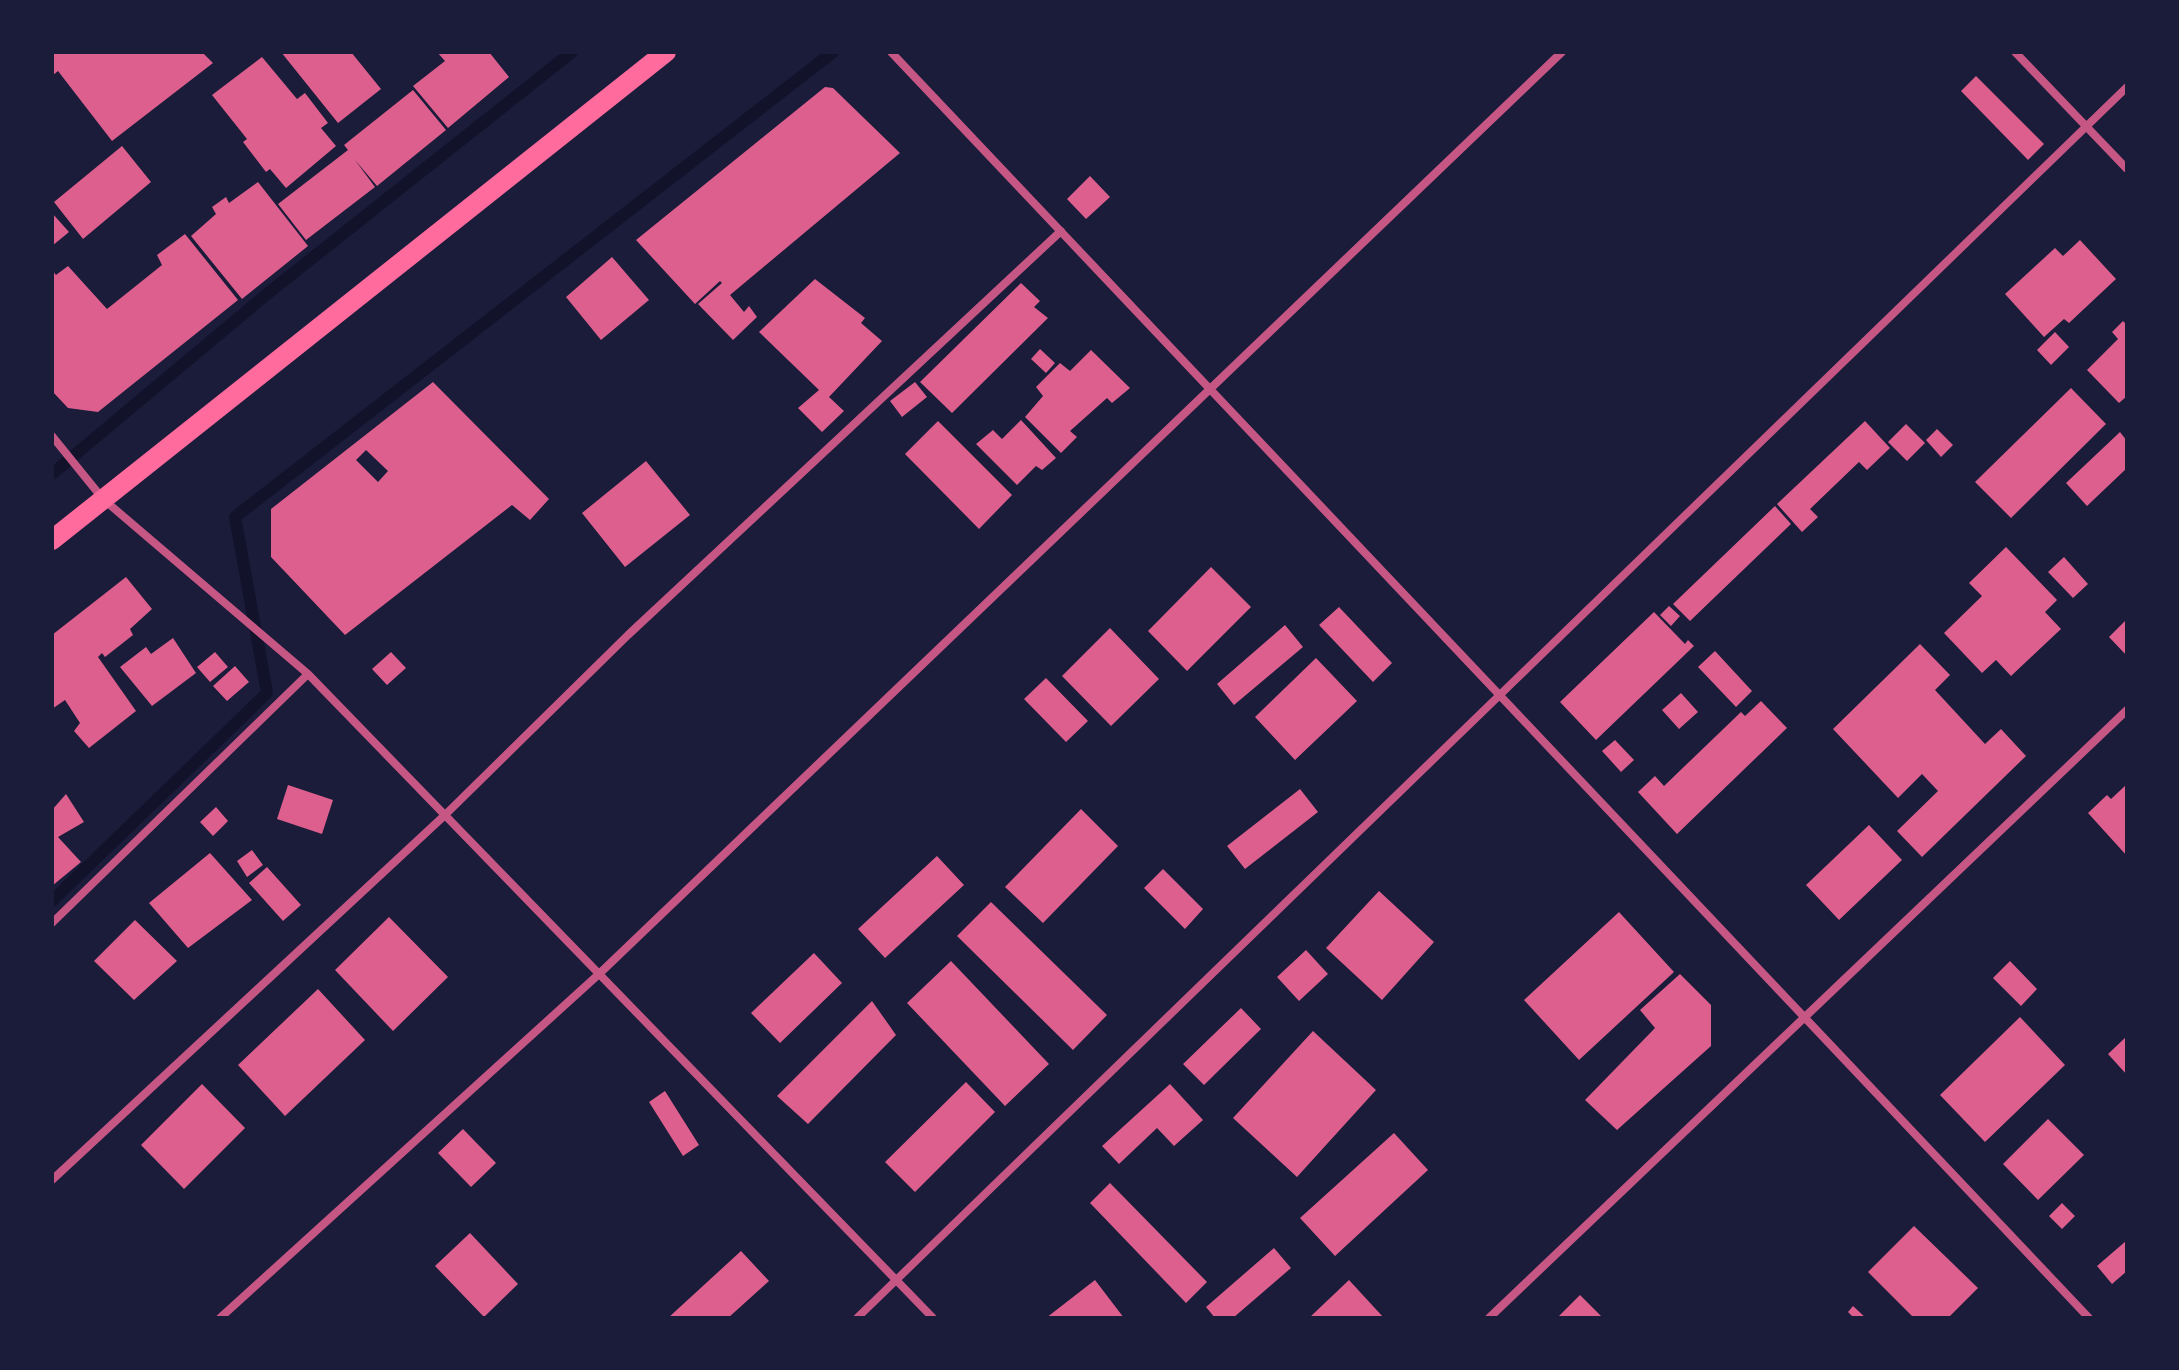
<!DOCTYPE html>
<style>
body{margin:0}
#map{position:relative;width:2179px;height:1370px;overflow:hidden;background:#1b1b3a;font-family:"PT Sans Narrow",sans-serif}
canvas{display:block}
.frame{position:absolute;inset:0;border:54px solid #1b1b3a;pointer-events:none}
</style>
<div id="map">
<canvas width="2179" height="1370"></canvas>
<div class="frame"></div>
</div>
<script>
const context = document.querySelector('canvas').getContext('2d');
context.lineJoin = 'round';
function shape(rows) {
  const path = new Path2D();
  for (const r of rows) {
    path.moveTo(r[0], r[1]);
    for (let i = 2; i < r.length; i += 2) path.lineTo(r[i], r[i + 1]);
  }
  return path;
}
function strokePath(path, color, width, dash) {
  context.strokeStyle = color;
  context.lineWidth = width;
  context.lineCap = dash ? 'butt' : 'round';
  context.setLineDash(dash || []);
  context.stroke(path);
}
function fill(path, color) {
  context.fillStyle = color;
  context.fill(path, 'evenodd');
}
strokePath(shape([
 [52,474,267,294,572,52],
 [52,901,267,693,235,517,833,52]
]), '#12122b', 12);
fill(shape([
 [52,52,202,52,213,63,112,141,58,71,52,76],
 [281,52,351,52,381,89,338,123],
 [437,52,489,52,509,77,448,128,413,86,445,61],
 [262,57,297,99,305,93,328,123,321,128,336,146,286,188,270,169,266,172,243,142,247,139,212,95],
 [1976,76,2044,144,2028,160,1961,91],
 [825,87,833,88,900,153,730,295,744,312,749,306,757,317,733,340,698,304,722,283,720,281,695,304,636,240],
 [413,90,446,130,377,186,355,160,375,187,306,240,278,204,348,150,344,145],
 [122,146,151,182,83,239,54,202],
 [1090,176,1110,197,1086,219,1067,199],
 [258,182,308,246,242,299,191,236,216,214,212,207,226,197,229,203],
 [52,213,69,232,52,246],
 [185,234,238,300,98,412,68,408,52,391,52,270,56,275,68,266,107,309,162,265,157,255],
 [2080,240,2116,279,2069,323,2064,319,2044,337,2005,294,2055,248,2063,256],
 [612,257,649,300,601,340,566,297],
 [815,279,865,318,861,323,882,341,829,397,844,411,822,432,798,408,819,390,759,332],
 [1021,283,1040,301,1034,307,1048,318,952,413,920,382],
 [2123,321,2127,325,2127,396,2119,403,2087,370,2118,339,2112,332],
 [2055,332,2069,347,2051,365,2037,350],
 [1040,349,1055,363,1046,373,1031,359],
 [1091,350,1130,388,1112,403,1107,398,1070,431,1077,437,1061,453,1025,417,1043,396,1036,387,1060,363,1070,371],
 [433,382,549,499,530,520,512,505,345,635,271,557,271,509],
 [366,450,388,471,378,482,356,460],
 [915,382,927,397,902,417,890,401],
 [2071,388,2106,424,2011,518,1975,482],
 [1021,420,1056,458,1042,470,1036,466,1017,485,976,444,993,430,1002,439],
 [938,421,1012,495,979,529,905,454],
 [1865,421,1890,448,1867,470,1859,462,1810,509,1818,517,1802,532,1777,504],
 [1906,424,1925,443,1907,461,1888,442],
 [1937,429,1953,445,1941,457,1926,440],
 [2120,432,2127,441,2127,468,2087,506,2066,483],
 [646,461,690,515,625,567,582,513],
 [1775,506,1791,524,1690,621,1673,604],
 [2006,547,2057,600,2045,612,2061,629,2011,676,1996,660,1982,673,1944,633,1982,596,1969,583],
 [2064,557,2088,584,2073,598,2048,572],
 [1211,567,1251,607,1187,671,1148,631],
 [126,577,152,609,130,629,133,635,105,657,102,653,98,657,136,711,89,748,74,731,80,723,65,700,52,709,52,635],
 [1669,606,1680,616,1671,626,1660,615],
 [1339,607,1392,663,1373,682,1319,625],
 [1654,612,1685,644,1688,640,1694,646,1596,740,1560,702],
 [2125,621,2127,622,2127,656,2109,637],
 [1285,625,1303,647,1234,705,1217,684],
 [1110,628,1159,679,1111,726,1062,676],
 [173,638,196,673,152,706,120,667,146,647,151,654],
 [1920,644,1950,675,1935,690,1985,744,2001,729,2026,756,1922,857,1897,831,1938,791,1922,774,1898,798,1833,729],
 [1715,651,1752,691,1736,707,1698,667],
 [215,652,228,667,210,682,197,667],
 [391,652,406,668,387,685,372,669],
 [1316,658,1357,701,1295,760,1255,717],
 [235,666,249,682,227,701,213,686],
 [1046,678,1088,721,1066,742,1024,699],
 [1681,693,1698,712,1679,729,1662,710],
 [1761,701,1787,728,1677,834,1638,792,1655,776,1664,786,1741,712,1745,716],
 [1615,740,1634,760,1621,772,1602,751],
 [2127,784,2127,856,2088,813,2107,795,2111,799],
 [288,785,333,800,322,834,277,819],
 [1300,789,1318,812,1245,869,1227,846],
 [66,794,84,822,58,837,81,862,52,886,52,810],
 [216,807,228,821,213,836,200,822],
 [1081,809,1118,846,1043,923,1005,887],
 [1869,825,1902,860,1839,920,1806,885],
 [252,850,263,865,247,877,237,861],
 [210,853,252,900,188,948,149,903],
 [937,856,964,885,885,958,858,929],
 [267,867,301,905,283,921,249,883],
 [1163,869,1203,909,1185,929,1144,888],
 [1379,891,1434,942,1382,1000,1326,948],
 [991,902,1107,1015,1073,1050,957,936],
 [1619,912,1674,972,1579,1060,1524,1000],
 [389,917,448,977,393,1031,335,970],
 [135,920,177,961,134,1000,94,961],
 [1306,950,1328,974,1299,1001,1277,977],
 [814,953,842,983,780,1043,751,1013],
 [951,961,1049,1064,1005,1106,907,1003],
 [2010,961,2037,989,2021,1006,1993,978],
 [1680,974,1711,1005,1711,1046,1617,1130,1585,1100,1655,1028,1640,1010],
 [318,989,365,1040,285,1116,238,1065],
 [872,1001,896,1035,808,1124,777,1096],
 [1241,1008,1261,1029,1204,1085,1183,1064],
 [2020,1017,2065,1065,1985,1142,1940,1095],
 [1313,1031,1376,1090,1297,1177,1233,1118],
 [2127,1036,2127,1075,2108,1054],
 [966,1082,995,1112,915,1192,885,1162],
 [202,1084,245,1128,184,1189,141,1145],
 [1170,1084,1203,1120,1174,1146,1157,1128,1119,1164,1102,1146],
 [665,1091,699,1145,683,1156,649,1102],
 [2048,1119,2084,1155,2038,1200,2003,1164],
 [463,1129,496,1163,471,1187,438,1153],
 [1394,1133,1428,1170,1335,1256,1300,1218],
 [1110,1183,1207,1282,1186,1303,1090,1203],
 [2062,1203,2075,1216,2062,1229,2049,1216],
 [1914,1226,1978,1288,1948,1318,1914,1318,1868,1272],
 [470,1233,518,1284,484,1317,435,1266],
 [2126,1241,2127,1271,2112,1284,2097,1266],
 [1274,1248,1291,1268,1233,1318,1215,1318,1206,1307],
 [741,1251,769,1281,728,1318,668,1318],
 [1095,1280,1124,1318,1046,1318],
 [1349,1280,1384,1318,1309,1318],
 [1580,1295,1603,1318,1557,1318],
 [1853,1306,1866,1318,1854,1318,1848,1312]
]), '#dd5f8e');
strokePath(shape([
 [891,52,2089,1318],
 [2015,52,2127,169],
 [52,436,103,499,308,674,933,1318],
 [52,923,308,674],
 [52,1180,445,815,628,635,1061,231],
 [220,1318,599,974,1562,52],
 [857,1318,2127,87],
 [1489,1318,2127,710]
]), '#c65784', 8);
strokePath(shape([
 [52,540,666,52]
]), '#ff6b9d', 20);
</script>
